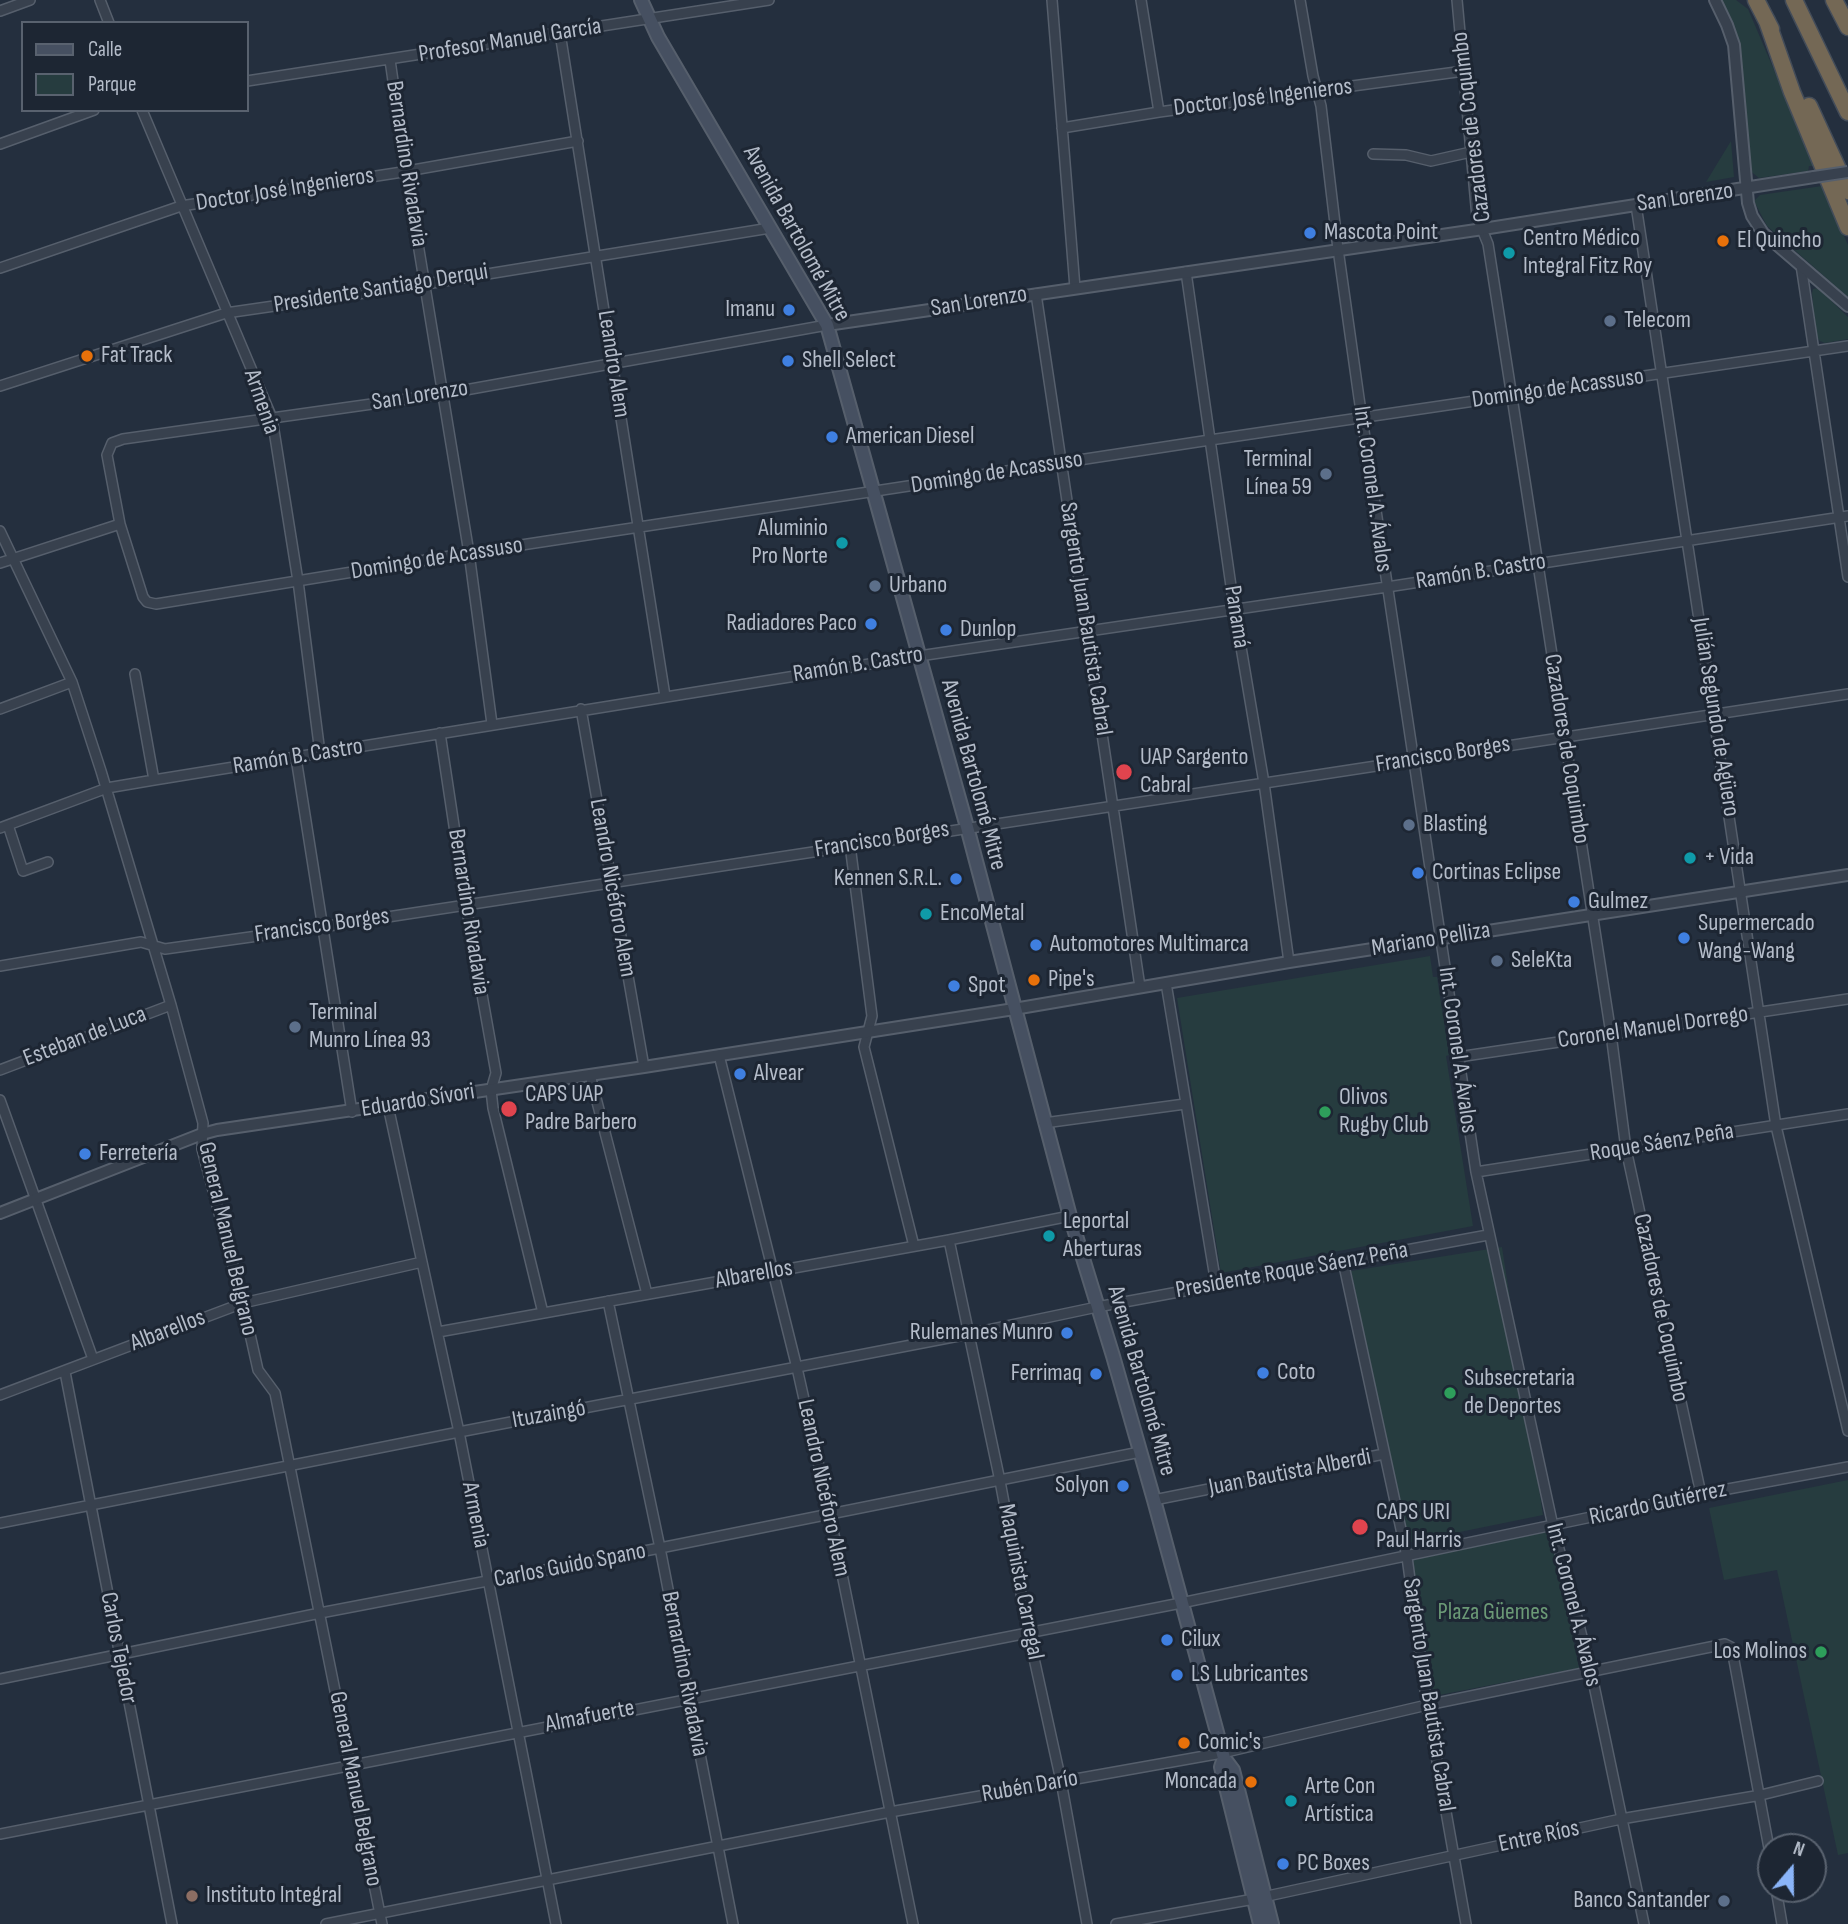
<!DOCTYPE html>
<meta charset="utf-8">
<style>
body{margin:0}
#map{position:relative;width:1848px;height:1924px;overflow:hidden;background:#242f3e;font-family:"Sofia Sans Condensed",sans-serif}
canvas{display:block}
.legend{position:absolute;left:21px;top:21px;width:228px;height:91px;box-sizing:border-box;background:#1d2633;border:2px solid #59626f;margin:0;padding:9px 12px;list-style:none;font-size:21px;color:#b4bcc9}
.legend li{display:flex;align-items:center;gap:14px;height:35px}
.legend b{width:35px;border:2px solid #59626f}
.north{position:absolute;left:1757px;top:1833px;width:70px;height:70px;box-sizing:border-box;background:#1d2633;border:2px solid #59626f;border-radius:50%;rotate:20deg;font-size:19px;font-weight:700;line-height:28px;text-align:center;color:#b4bcc9}
.north::after{content:'';display:block;margin:auto;width:24px;height:32px;background:#8ab4f8;clip-path:polygon(50% 0,100% 100%,50% 72%,0 100%)}
</style>
<div id="map">
<canvas width="1848" height="1924"></canvas>
<ul class="legend">
<li><b style="height:9px;background:#465061"></b>Calle</li>
<li><b style="height:19px;background:#263c3f"></b>Parque</li>
</ul>
<div class="north">N</div>
</div>
<script>
const context = document.querySelector('canvas').getContext('2d');
context.lineJoin = 'round';
function fill(path, color) {
  context.fillStyle = color;
  context.fill(path, 'evenodd');
}
function shape(rows) {
  const path = new Path2D();
  for (const r of rows) {
    path.moveTo(r[0], r[1]);
    for (let i = 2; i < r.length; i += 2) path.lineTo(r[i], r[i + 1]);
  }
  return path;
}
function strokePath(path, color, width, dash) {
  context.strokeStyle = color;
  context.lineWidth = width;
  context.lineCap = dash ? 'butt' : 'round';
  context.setLineDash(dash || []);
  context.stroke(path);
}
function write(font, color, halo, rows, align = 'center') {
  context.font = font + ' "Sofia Sans Condensed",sans-serif';
  context.lineWidth = 6;
  context.setLineDash([]);
  context.textBaseline = 'middle';
  context.strokeStyle = halo;
  context.fillStyle = color;
  for (const [text, x, y, turn = 0] of rows) {
    context.save();
    context.translate(x, y);
    context.rotate((+turn || 0) * Math.PI / 180);
    context.textAlign = isNaN(turn) ? turn : align;
    if (halo) context.strokeText(text, 0, 0);
    context.fillText(text, 0, 0);
    context.restore();
  }
}
fill(shape([
 [1721,0,1736,0,1748,9,1815,166,1809,166,1808,171,1759,178,1749,170,1737,42],
 [1731,141,1734,177,1706,182],
 [1822,186,1848,245,1848,297,1767,226,1754,201,1760,195],
 [1818,288,1848,317,1848,339,1825,343,1820,341,1816,336,1812,293,1813,289],
 [1430,956,1433,977,1437,977,1449,1055,1446,1056,1473,1226,1221,1273,1177,998],
 [1502,1247,1543,1515,1406,1543,1351,1271],
 [1848,1480,1848,1853,1838,1855,1777,1570,1724,1580,1709,1508],
 [1552,1531,1579,1668,1434,1696,1407,1559]
]), '#263c3f');
const minor = shape([
 [100,0,109,23],
 [1052,0,1075,288],
 [1141,0,1159,112],
 [1300,0,1313,76,1321,106,1338,249,1359,398,1476,1172,1553,1526,1591,1671,1644,1924],
 [1457,0,1477,217,1488,244,1516,423,1611,1034,1626,1149,1701,1494],
 [0,11,30,0],
 [560,33,665,696],
 [390,60,406,171,469,553,492,724],
 [247,81,769,0],
 [142,110,272,418,298,581,320,753],
 [1062,128,1159,112,1464,71],
 [0,144,94,110],
 [1373,154,1406,155,1431,161,1471,152],
 [1636,205,1776,1126,1848,1431],
 [1801,265,1848,577],
 [0,268,181,206,396,173,578,141],
 [1186,272,1233,600,1264,783,1289,962],
 [1036,294,1140,987],
 [827,325,443,394,123,439,112,443,107,455,120,524,143,597,147,602,156,604,469,553,1210,440,1848,346],
 [0,386,226,313,426,284,770,228],
 [0,531,72,682,101,771,171,1005,203,1123,202,1149,243,1303,258,1370,275,1393,382,1924],
 [0,563,120,524],
 [135,674,154,780],
 [0,709,72,682],
 [581,709,644,1067],
 [440,733,466,905,496,1073,491,1090,493,1108,543,1313],
 [296,758,352,1112],
 [8,825,23,871,48,862],
 [0,828,107,788,154,780,919,656,1387,587,1848,516],
 [850,845,872,1016,864,1047,914,1246],
 [0,966,141,942,165,949,322,927,1848,694],
 [1166,983,1216,1284],
 [719,1055,797,1368,830,1515,913,1924],
 [1458,1057,1848,999],
 [0,1070,171,1005],
 [590,1075,647,1294],
 [0,1100,93,1359],
 [388,1106,459,1432,556,1924],
 [1044,1123,1185,1104],
 [1476,1172,1848,1114],
 [949,1240,1000,1481,1028,1631,1061,1781,1087,1924],
 [1343,1261,1407,1557,1427,1705,1466,1924],
 [608,1301,660,1548,733,1924],
 [438,1332,949,1240,1070,1216],
 [65,1372,172,1924],
 [0,1395,243,1303,422,1262],
 [1154,1500,1384,1454],
 [0,1523,459,1432,969,1334,1097,1307,1488,1235],
 [0,1679,320,1613,660,1548,1140,1452],
 [0,1834,1181,1603,1701,1494,1848,1467],
 [1776,1889,1782,1924],
 [326,1924,890,1812,1222,1753,1427,1705,1725,1644,1731,1647,1733,1655,1771,1859],
 [1116,1924,1254,1899,1621,1819,1761,1795,1818,1781]
]);
const tertiary = shape([
 [1715,0,1727,25,1734,45,1748,203,1752,216,1763,233,1848,306],
 [827,325,1483,229,1814,177],
 [0,1213,202,1134,217,1130,644,1067,1014,1009,1289,962,1848,875]
]);
const secondary = shape([
 [641,0,658,37,827,325,967,827,1070,1216,1113,1356,1154,1500,1224,1758,1221,1767,1260,1924],
 [1224,1758,1233,1770,1272,1924]
]);
const motorway = shape([
 [1756,0,1771,29],
 [1794,0,1848,112],
 [1834,0,1848,27],
 [1767,21,1792,92,1848,227],
 [1809,106,1848,191]
]);
strokePath(minor, '#565f6c', 12);
strokePath(tertiary, '#565f6c', 14);
strokePath(secondary, '#565f6c', 16);
strokePath(motorway, '#434c59', 19);
strokePath(minor, '#38414e', 9);
strokePath(tertiary, '#38414e', 10);
strokePath(secondary, '#465061', 12);
strokePath(motorway, '#746855', 16);
const tertiaryBridge = shape([
 [1814,177,1848,172]
]);
strokePath(tertiaryBridge, '#565f6c', 14, []);
strokePath(tertiaryBridge, '#38414e', 10);
for (const [x, y, r, color] of [
 [1310,233,7,"#3f7fe0"],
 [1723,241,7,"#e8710a"],
 [1509,253,7,"#0f9aa8"],
 [789,310,7,"#3f7fe0"],
 [1610,321,7,"#5c6f8a"],
 [87,356,7,"#e8710a"],
 [788,361,7,"#3f7fe0"],
 [832,437,7,"#3f7fe0"],
 [1326,474,7,"#5c6f8a"],
 [842,543,7,"#0f9aa8"],
 [875,586,7,"#5c6f8a"],
 [871,624,7,"#3f7fe0"],
 [946,630,7,"#3f7fe0"],
 [1124,772,9,"#e0444e"],
 [1409,825,7,"#5c6f8a"],
 [1690,858,7,"#0f9aa8"],
 [1418,873,7,"#3f7fe0"],
 [956,879,7,"#3f7fe0"],
 [1574,902,7,"#3f7fe0"],
 [926,914,7,"#0f9aa8"],
 [1684,938,7,"#3f7fe0"],
 [1036,945,7,"#3f7fe0"],
 [1497,961,7,"#5c6f8a"],
 [1034,980,7,"#e8710a"],
 [954,986,7,"#3f7fe0"],
 [295,1027,7,"#5c6f8a"],
 [740,1074,7,"#3f7fe0"],
 [509,1109,9,"#e0444e"],
 [1325,1112,7,"#2e9e5b"],
 [85,1154,7,"#3f7fe0"],
 [1049,1236,7,"#0f9aa8"],
 [1067,1333,7,"#3f7fe0"],
 [1263,1373,7,"#3f7fe0"],
 [1096,1374,7,"#3f7fe0"],
 [1450,1393,7,"#2e9e5b"],
 [1123,1486,7,"#3f7fe0"],
 [1360,1527,9,"#e0444e"],
 [1167,1640,7,"#3f7fe0"],
 [1821,1652,7,"#2e9e5b"],
 [1177,1675,7,"#3f7fe0"],
 [1184,1743,7,"#e8710a"],
 [1251,1782,7,"#e8710a"],
 [1291,1801,7,"#0f9aa8"],
 [1283,1864,7,"#3f7fe0"],
 [192,1896,7,"#8d6e63"],
 [1724,1901,7,"#5c6f8a"]
]) {
  const dot = new Path2D();
  dot.arc(x, y, r, 0, 2 * Math.PI);
  context.fillStyle = color;
  context.fill(dot);
  strokePath(dot, '#1d2633', 2.5);
}
write('24px', '#b4bcc9', '#1d2633', [
 ["Profesor Manuel García",510,41,-9],
 ["Doctor José Ingenieros",1263,98,-7],
 ["Cazadores de Coquimbo",1472,127,-97],
 ["Bernardino Rivadavia",406,164,81],
 ["Doctor José Ingenieros",285,190,-9],
 ["San Lorenzo",1685,198,-8],
 ["Avenida Bartolomé Mitre",796,234,61],
 ["Presidente Santiago Derqui",381,289,-9],
 ["San Lorenzo",979,302,-9],
 ["Leandro Alem",613,364,81],
 ["Domingo de Acassuso",1558,389,-8],
 ["San Lorenzo",420,396,-9],
 ["Armenia",261,402,71],
 ["Domingo de Acassuso",997,473,-9],
 ["Int. Coronel A. Ávalos",1372,489,82],
 ["Domingo de Acassuso",437,559,-9],
 ["Ramón B. Castro",1481,572,-9],
 ["Panamá",1236,617,81],
 ["Sargento Juan Bautista Cabral",1085,619,81],
 ["Ramón B. Castro",858,665,-9],
 ["Julián Segundo de Agüero",1715,717,81],
 ["Cazadores de Coquimbo",1566,749,81],
 ["Francisco Borges",1443,755,-9],
 ["Ramón B. Castro",298,757,-9],
 ["Avenida Bartolomé Mitre",973,775,75],
 ["Francisco Borges",882,840,-9],
 ["Leandro Nicéforo Alem",612,888,80],
 ["Bernardino Rivadavia",468,912,81],
 ["Francisco Borges",322,926,-8],
 ["Mariano Pelliza",1431,940,-9],
 ["Coronel Manuel Dorrego",1653,1028,-8],
 ["Esteban de Luca",85,1037,-21],
 ["Int. Coronel A. Ávalos",1457,1050,82],
 ["Eduardo Sívori",418,1101,-9],
 ["Roque Sáenz Peña",1662,1143,-9],
 ["General Manuel Belgrano",227,1239,77],
 ["Presidente Roque Sáenz Peña",1292,1271,-10],
 ["Albarellos",754,1275,-10],
 ["Cazadores de Coquimbo",1660,1308,78],
 ["Albarellos",168,1331,-21],
 ["Avenida Bartolomé Mitre",1141,1381,74],
 ["Ituzaingó",549,1415,-10],
 ["Juan Bautista Alberdi",1290,1473,-11],
 ["Leandro Nicéforo Alem",823,1488,78],
 ["Ricardo Gutiérrez",1658,1504,-12],
 ["Armenia",475,1515,79],
 ["Carlos Guido Spano",570,1566,-11],
 ["Maquinista Carregal",1020,1582,79],
 ["Int. Coronel A. Ávalos",1573,1605,76],
 ["Carlos Tejedor",118,1648,79],
 ["Bernardino Rivadavia",684,1674,79],
 ["Sargento Juan Bautista Cabral",1428,1695,81],
 ["Almafuerte",590,1717,-11],
 ["Rubén Darío",1030,1787,-10],
 ["General Manuel Belgrano",355,1789,79],
 ["Entre Ríos",1539,1837,-12]
]);
write('24px', '#b4bcc9', '#1d2633', [
 ["Mascota Point",1324,233],
 ["Centro Médico",1523,239],
 ["Integral Fitz Roy",1523,267],
 ["El Quincho",1737,241],
 ["Imanu",775,310,"right"],
 ["Telecom",1624,321],
 ["Fat Track",101,356],
 ["Shell Select",802,361],
 ["American Diesel",846,437],
 ["Terminal",1312,460,"right"],
 ["Línea 59",1312,488,"right"],
 ["Aluminio",828,529,"right"],
 ["Pro Norte",828,557,"right"],
 ["Urbano",889,586],
 ["Radiadores Paco",857,624,"right"],
 ["Dunlop",960,630],
 ["UAP Sargento",1140,758],
 ["Cabral",1140,786],
 ["Blasting",1423,825],
 ["+ Vida",1704,858],
 ["Cortinas Eclipse",1432,873],
 ["Kennen S.R.L.",942,879,"right"],
 ["Gulmez",1588,902],
 ["EncoMetal",940,914],
 ["Supermercado",1698,924],
 ["Wang-Wang",1698,952],
 ["Automotores Multimarca",1050,945],
 ["SeleKta",1511,961],
 ["Pipe's",1048,980],
 ["Spot",968,986],
 ["Terminal",309,1013],
 ["Munro Línea 93",309,1041],
 ["Alvear",754,1074],
 ["CAPS UAP",525,1095],
 ["Padre Barbero",525,1123],
 ["Olivos",1339,1098],
 ["Rugby Club",1339,1126],
 ["Ferretería",99,1154],
 ["Leportal",1063,1222],
 ["Aberturas",1063,1250],
 ["Rulemanes Munro",1053,1333,"right"],
 ["Coto",1277,1373],
 ["Ferrimaq",1082,1374,"right"],
 ["Subsecretaria",1464,1379],
 ["de Deportes",1464,1407],
 ["Solyon",1109,1486,"right"],
 ["CAPS URI",1376,1513],
 ["Paul Harris",1376,1541],
 ["Cilux",1181,1640],
 ["Los Molinos",1807,1652,"right"],
 ["LS Lubricantes",1191,1675],
 ["Comic's",1198,1743],
 ["Moncada",1237,1782,"right"],
 ["Arte Con",1305,1787],
 ["Artística",1305,1815],
 ["PC Boxes",1297,1864],
 ["Instituto Integral",206,1896],
 ["Banco Santander",1710,1901,"right"]
], 'left');
write('24px', '#6b9a76', '#1d2633', [
 ["Plaza Güemes",1493,1613]
]);
</script>
